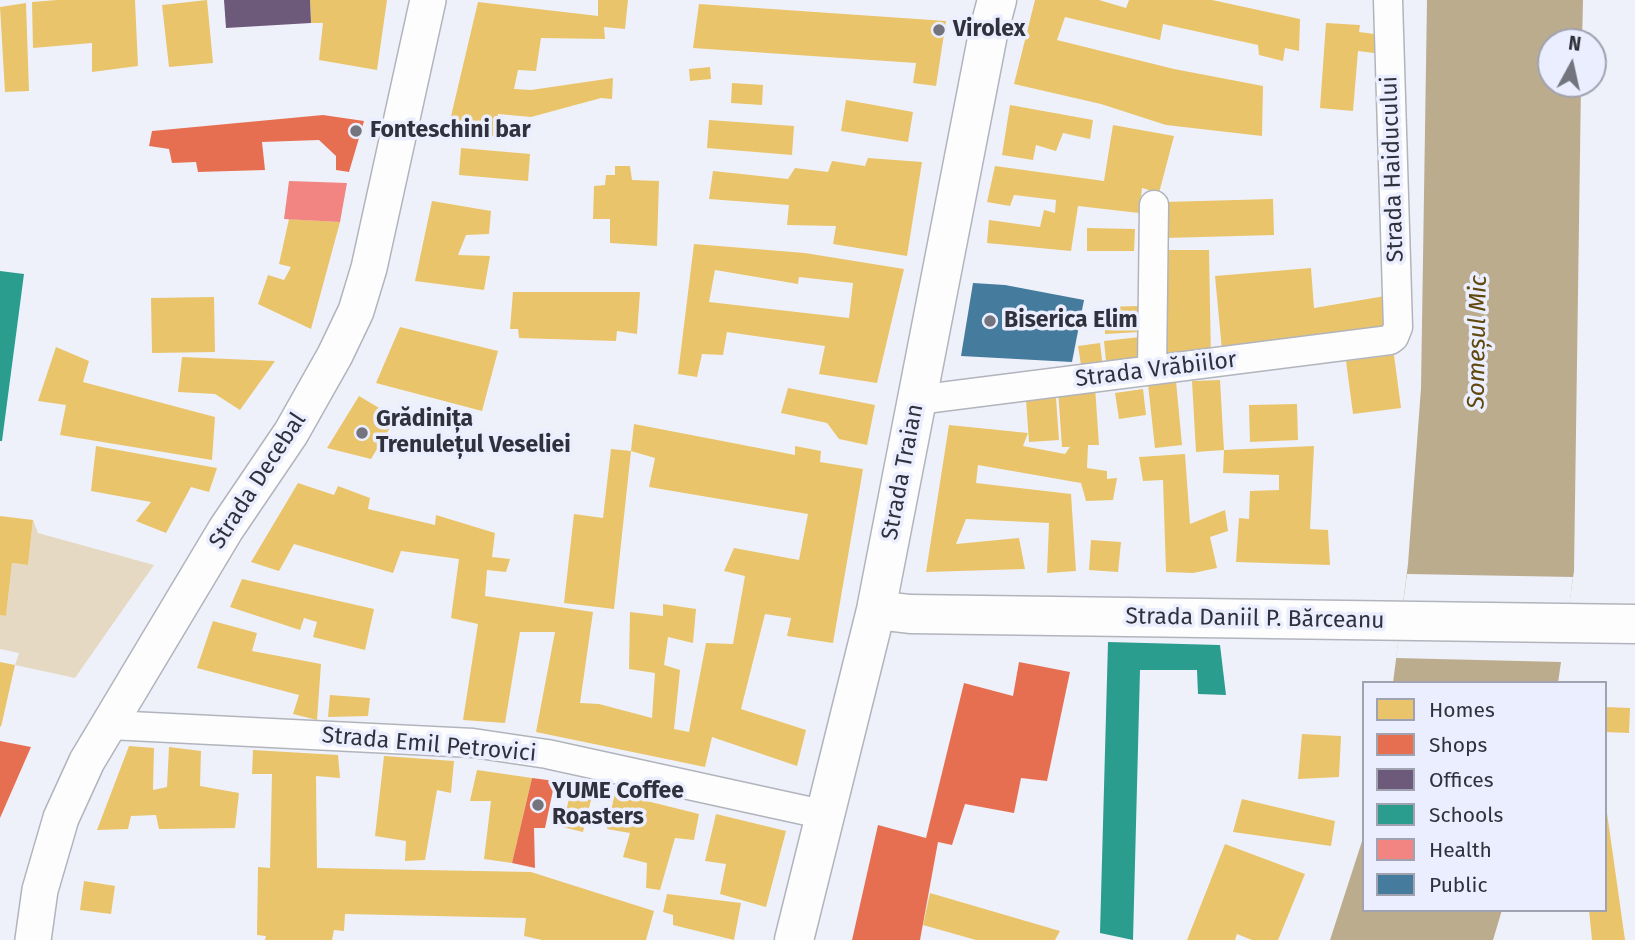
<!DOCTYPE html>
<meta charset="utf-8">
<style>
body{margin:0}
#map{position:relative;width:1635px;height:940px;overflow:hidden;background:#eff1fa;font-family:"Fira Sans",sans-serif}
canvas{display:block}
.legend{position:absolute;left:1362px;top:681px;width:245px;height:231px;box-sizing:border-box;background:#ebeefe;border:2px solid #a0a2b0;margin:0;padding:9px 12px;list-style:none;font-size:21px;color:#30313c}
.legend li{display:flex;align-items:center;gap:14px;height:35px}
.legend b{width:35px;border:2px solid #a0a2b0}
.north{position:absolute;left:1537px;top:28px;width:70px;height:70px;box-sizing:border-box;background:#ebeefe;border:2px solid #a0a2b0;border-radius:50%;rotate:8deg;font-size:19px;font-weight:700;line-height:28px;text-align:center;color:#30313c}
.north::after{content:'';display:block;margin:auto;width:24px;height:32px;background:#73747e;clip-path:polygon(50% 0,100% 100%,50% 72%,0 100%)}
</style>
<div id="map">
<canvas width="1635" height="940"></canvas>
<ul class="legend">
<li><b style="height:19px;background:#e9c46a"></b>Homes</li>
<li><b style="height:19px;background:#e76f51"></b>Shops</li>
<li><b style="height:19px;background:#6d597a"></b>Offices</li>
<li><b style="height:19px;background:#2a9d8f"></b>Schools</li>
<li><b style="height:19px;background:#f28482"></b>Health</li>
<li><b style="height:19px;background:#457b9d"></b>Public</li>
</ul>
<div class="north">N</div>
</div>
<script>
const context = document.querySelector('canvas').getContext('2d');
context.lineJoin = 'round';
function fill(path, color) {
  context.fillStyle = color;
  context.fill(path, 'evenodd');
}
function shape(rows) {
  const path = new Path2D();
  for (const r of rows) {
    path.moveTo(r[0], r[1]);
    for (let i = 2; i < r.length; i += 2) path.lineTo(r[i], r[i + 1]);
  }
  return path;
}
function strokePath(path, color, width, dash) {
  context.strokeStyle = color;
  context.lineWidth = width;
  context.lineCap = dash ? 'butt' : 'round';
  context.setLineDash(dash || []);
  context.stroke(path);
}
function write(font, color, halo, rows, align = 'center') {
  context.font = font + ' "Fira Sans",sans-serif';
  context.lineWidth = 7;
  context.setLineDash([]);
  context.textBaseline = 'middle';
  context.strokeStyle = halo;
  context.fillStyle = color;
  for (const [text, x, y, turn = 0] of rows) {
    context.save();
    context.translate(x, y);
    context.rotate((+turn || 0) * Math.PI / 180);
    context.textAlign = isNaN(turn) ? turn : align;
    if (halo) context.strokeText(text, 0, 0);
    context.fillText(text, 0, 0);
    context.restore();
  }
}
fill(shape([
 [33,520,38,533,154,565,75,678,15,665,19,653,0,649,0,615,6,616,12,563,28,565]
]), '#e6d9c4');
fill(shape([
 [1427,0,1583,0,1582,42,1551,42,1551,84,1581,84,1574,571,1558,683,1393,683,1408,564,1421,388],
 [1364,835,1364,910,1502,910,1493,940,1330,940]
]), '#bcac8e');
fill(shape([
 [1407,574,1573,577,1562,662,1396,658]
]), '#eff1fa');
fill(shape([
 [57,0,135,0,138,66,92,72,92,43,33,48,32,2],
 [207,0,213,63,169,67,162,5],
 [310,0,387,0,377,70,319,60,323,23,311,23],
 [598,0,628,0,625,29,604,27,605,39,541,38,536,71,518,70,514,89,531,90,613,78,612,99,601,98,531,117,498,114,493,136,448,129,478,2,598,16],
 [1035,0,1099,0,1126,8,1129,0,1212,0,1300,19,1299,51,1285,48,1283,61,1259,55,1258,45,1163,24,1160,40,1065,17,1057,40,1174,69,1263,86,1262,136,1166,125,1101,104,1014,84],
 [26,3,29,91,5,92,0,7],
 [699,4,946,21,936,86,913,83,916,63,693,48],
 [1326,23,1360,25,1359,32,1375,34,1374,53,1358,51,1353,111,1320,108],
 [710,67,711,79,690,81,689,69],
 [732,83,763,85,762,105,731,103],
 [846,100,913,112,908,142,841,131],
 [1010,105,1093,120,1090,139,1063,133,1056,151,1036,145,1033,160,1002,155],
 [709,120,794,126,792,155,707,148],
 [1113,125,1174,136,1159,193,1142,188,1139,213,1078,206,1071,251,987,243,989,220,1040,227,1044,210,1055,213,1056,200,1014,195,1010,206,987,202,995,166,1104,181],
 [461,148,530,154,528,181,459,175],
 [868,158,922,162,907,256,833,244,836,226,787,225,789,205,709,199,713,171,788,179,795,168,828,172,832,161,865,166],
 [615,166,630,166,632,180,659,181,657,246,610,243,610,219,593,219,594,186,605,185,606,175,615,175],
 [1273,199,1274,235,1165,238,1164,202],
 [432,201,491,211,489,234,466,235,458,255,490,256,484,290,415,281],
 [289,219,340,222,311,329,258,304,268,275,284,280,291,267,279,264],
 [1087,228,1135,229,1134,251,1087,251],
 [694,244,805,253,904,269,877,383,819,374,825,346,727,332,723,355,702,354,697,377,678,374],
 [715,270,798,284,799,277,853,283,849,318,709,302],
 [1160,250,1209,250,1211,360,1162,361],
 [1311,268,1314,308,1385,296,1390,328,1222,350,1215,276],
 [513,292,640,292,637,334,617,331,616,341,519,338,518,329,510,329],
 [214,297,215,352,152,353,151,298],
 [1138,306,1139,332,1105,334,1105,307],
 [400,327,498,351,482,411,376,383],
 [1140,337,1143,368,1107,371,1104,341],
 [1100,343,1103,368,1082,371,1078,346],
 [56,347,89,361,83,382,215,417,212,460,60,435,66,405,38,401],
 [1394,355,1401,408,1353,414,1346,361],
 [182,357,275,361,240,410,215,394,178,392],
 [1220,380,1224,450,1196,452,1192,381],
 [1176,381,1182,445,1155,448,1148,384],
 [1095,387,1099,445,1088,445,1087,468,1107,471,1107,479,1117,478,1113,500,1086,501,1081,483,978,465,976,483,1071,494,1076,571,1047,573,1049,523,966,519,956,544,1019,538,1025,569,926,572,949,425,1028,433,1023,446,1065,454,1070,447,1062,447,1058,390],
 [788,388,875,405,867,445,839,439,827,423,781,413],
 [1143,389,1146,415,1119,419,1115,393],
 [359,396,396,418,371,459,327,448],
 [1056,398,1059,440,1029,442,1026,400],
 [1297,404,1298,440,1250,442,1249,405],
 [634,424,795,455,795,446,821,451,820,462,863,469,833,643,787,636,791,618,765,614,741,709,806,730,797,766,712,737,705,767,536,732,555,632,520,632,505,723,463,720,478,624,451,618,459,559,401,551,393,573,294,544,279,571,251,562,298,483,334,495,338,486,370,498,368,509,435,525,436,515,495,533,492,557,510,559,506,572,487,570,485,596,593,612,580,703,599,704,652,718,655,673,629,669,630,612,663,616,663,604,696,609,693,643,668,637,664,665,680,670,674,729,689,732,706,643,733,644,745,576,724,571,734,548,799,560,808,514,649,487,655,458,631,451],
 [96,446,217,468,209,492,191,487,166,533,136,521,151,502,91,491],
 [1314,446,1310,529,1328,530,1330,565,1236,562,1239,518,1249,519,1250,491,1279,490,1279,475,1223,473,1224,450],
 [611,449,631,451,614,609,564,603,574,514,603,518],
 [1185,454,1190,524,1225,510,1228,531,1210,537,1217,568,1193,573,1166,572,1163,480,1143,481,1139,457],
 [0,516,33,520,28,565,12,563,6,616,0,615],
 [1091,540,1121,542,1118,572,1089,570],
 [242,579,374,609,365,650,313,637,317,622,304,618,300,630,230,607],
 [213,621,257,633,252,651,321,664,317,720,293,714,299,695,197,668],
 [0,662,15,665,1,727,0,726],
 [330,695,370,698,368,716,328,717],
 [1605,707,1630,708,1629,733,1605,732],
 [1302,734,1341,736,1339,777,1298,779],
 [129,746,154,748,153,790,167,787,169,747,201,751,200,786,239,793,235,828,159,829,156,815,131,816,128,829,97,830],
 [253,750,338,755,340,778,316,776,317,868,531,872,654,911,646,940,542,940,524,936,526,918,345,914,344,931,334,930,332,940,265,940,266,936,257,935,258,867,270,868,272,774,252,774],
 [384,756,454,761,451,793,437,790,425,860,405,861,406,841,375,836],
 [477,770,532,778,512,863,484,859,491,801,470,801],
 [572,787,593,792,583,832,562,827],
 [615,793,699,814,694,840,675,838,660,890,646,888,647,863,623,857,630,833,607,829],
 [1242,799,1335,821,1331,846,1233,832],
 [1607,813,1625,940,1592,940,1589,910,1605,910],
 [716,814,786,831,766,907,720,894,726,864,705,861],
 [1225,844,1305,874,1278,940,1252,940,1237,934,1235,940,1187,940],
 [84,881,115,886,111,914,80,910],
 [930,893,1060,931,1055,940,976,940,923,925],
 [667,894,741,903,734,940,673,925,673,915,663,912]
]), '#e9c46a');
fill(shape([
 [323,115,364,121,349,172,336,170,336,156,319,140,262,142,265,170,198,172,196,162,172,163,169,149,149,146,152,131],
 [1019,662,1070,672,1047,781,1021,778,1014,813,965,804,952,845,938,842,920,940,852,940,878,825,926,838,964,683,1013,696],
 [0,741,31,747,0,818],
 [532,778,555,781,545,828,534,828,535,868,512,863]
]), '#e76f51');
fill(shape([
 [224,0,310,0,311,23,226,28]
]), '#6d597a');
fill(shape([
 [0,271,24,274,2,441,0,441],
 [1108,642,1220,645,1226,695,1198,694,1197,670,1140,670,1133,940,1100,933]
]), '#2a9d8f');
fill(shape([
 [289,181,347,183,340,222,284,219]
]), '#f28482');
fill(shape([
 [973,283,1005,285,1084,300,1072,362,961,356]
]), '#457b9d');
const minor = shape([
 [1152,370,1154,205],
 [917,400,1390,340,1394,337,1398,327,1388,0],
 [110,725,473,743,547,754,826,815]
]);
const tertiary = shape([
 [33,940,40,890,61,818,87,761,226,529,291,433,335,355,356,311,369,268,428,0]
]);
const secondary = shape([
 [876,610,910,614,1635,624],
 [794,940,876,610,988,34,997,0]
]);
strokePath(minor, '#b2b4bc', 31);
strokePath(tertiary, '#b2b4bc', 38);
strokePath(secondary, '#b2b4bc', 41);
strokePath(minor, '#fdfdfe', 28);
strokePath(tertiary, '#fdfdfe', 35);
strokePath(secondary, '#fdfdfe', 38);
for (const [x, y, r, color] of [
 [939,30,7,"#73747e"],
 [356,131,7,"#73747e"],
 [990,321,7,"#73747e"],
 [362,433,7,"#73747e"],
 [538,805,7,"#73747e"]
]) {
  const dot = new Path2D();
  dot.arc(x, y, r, 0, 2 * Math.PI);
  context.fillStyle = color;
  context.fill(dot);
  strokePath(dot, '#ebeefe', 2.5);
}
write('bold 23px', '#30313c', '#ebeefe', [
 ["Virolex",953,30],
 ["Fonteschini bar",370,131],
 ["Biserica Elim",1004,321],
 ["Grădinița",376,420],
 ["Trenulețul Veseliei",376,446],
 ["YUME Coffee",552,792],
 ["Roasters",552,818]
], 'left');
write('23px', '#30313c', '#ebeefe', [
 ["Strada Haiducului",1393,169,-92],
 ["Strada Vrăbiilor",1156,370,-7],
 ["Strada Traian",903,472,-79],
 ["Strada Decebal",258,481,-57],
 ["Strada Daniil P. Bărceanu",1255,619,1],
 ["Strada Emil Petrovici",429,745,5]
]);
write('italic 24px', '#61480e', '#ebeefe', [
 ["Someșul Mic",1478,342,-89]
]);
</script>
